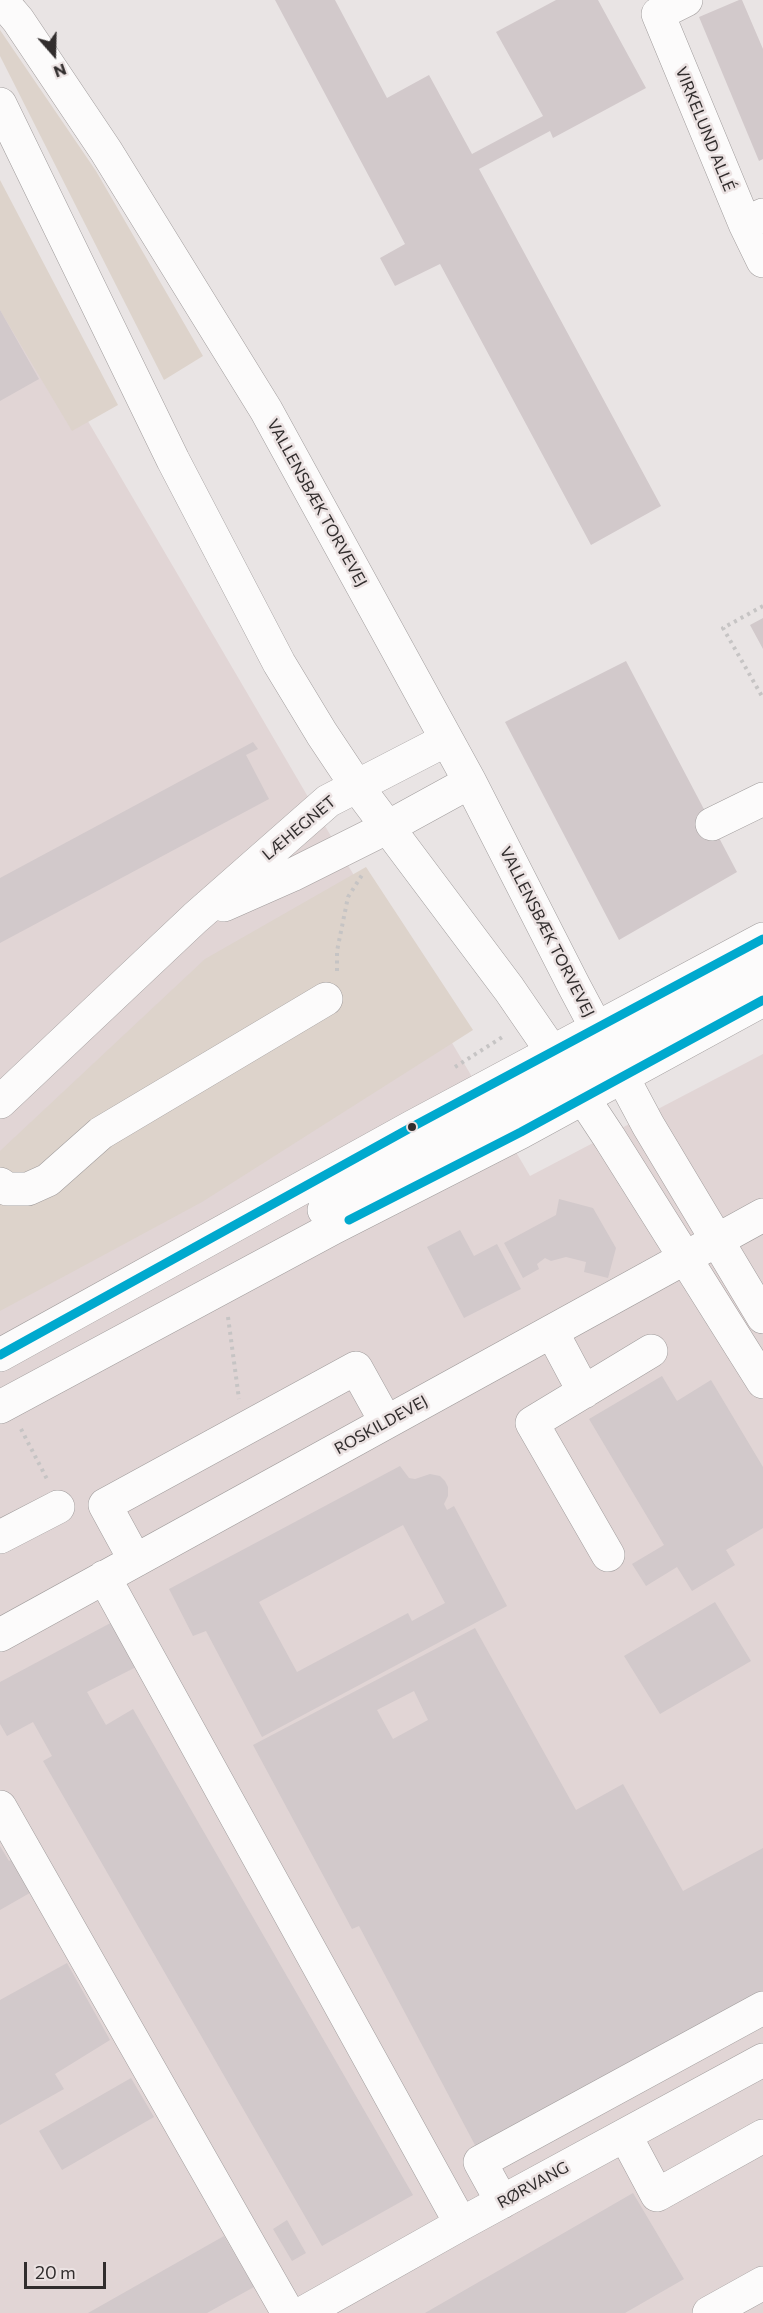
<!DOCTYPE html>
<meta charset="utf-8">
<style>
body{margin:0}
#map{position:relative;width:763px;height:2313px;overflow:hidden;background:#e9e4e4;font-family:Commissioner,sans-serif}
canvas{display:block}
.north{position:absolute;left:24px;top:24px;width:60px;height:60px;-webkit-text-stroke:4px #ebe2e2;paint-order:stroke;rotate:160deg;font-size:16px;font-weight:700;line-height:24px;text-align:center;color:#312d2d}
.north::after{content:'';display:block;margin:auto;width:21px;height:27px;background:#312d2d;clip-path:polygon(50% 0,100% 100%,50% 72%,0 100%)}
.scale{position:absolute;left:24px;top:2262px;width:82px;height:27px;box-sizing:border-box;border:3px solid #312d2d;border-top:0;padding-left:8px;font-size:18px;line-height:21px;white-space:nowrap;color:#312d2d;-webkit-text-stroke:4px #ebe2e2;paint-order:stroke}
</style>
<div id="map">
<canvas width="763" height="2313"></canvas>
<div class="north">N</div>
<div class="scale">20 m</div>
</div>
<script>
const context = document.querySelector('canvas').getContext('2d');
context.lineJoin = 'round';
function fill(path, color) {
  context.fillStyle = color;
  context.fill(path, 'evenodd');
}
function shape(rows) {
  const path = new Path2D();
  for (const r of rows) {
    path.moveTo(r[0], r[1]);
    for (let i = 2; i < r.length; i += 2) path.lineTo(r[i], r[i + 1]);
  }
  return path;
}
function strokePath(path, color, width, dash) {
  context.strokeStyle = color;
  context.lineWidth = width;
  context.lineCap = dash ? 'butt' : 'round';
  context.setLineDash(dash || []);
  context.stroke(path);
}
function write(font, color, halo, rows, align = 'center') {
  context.font = font + ' Commissioner,sans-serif';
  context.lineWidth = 5;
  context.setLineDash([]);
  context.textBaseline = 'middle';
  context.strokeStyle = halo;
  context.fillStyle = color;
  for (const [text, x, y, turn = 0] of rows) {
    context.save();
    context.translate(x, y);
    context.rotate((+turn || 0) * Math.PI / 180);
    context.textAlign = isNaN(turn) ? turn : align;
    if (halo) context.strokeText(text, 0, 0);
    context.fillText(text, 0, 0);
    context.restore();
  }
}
fill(shape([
 [0,271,530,1176,763,1054,763,2313,0,2313]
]), '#e1d5d5');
fill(shape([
 [0,30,96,171,203,356,164,380,0,56],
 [0,180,118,405,72,431,0,310],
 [366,867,473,1030,202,1202,0,1311,0,1151,205,959]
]), '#ddd3cb');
fill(shape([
 [275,0,335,0,387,98,429,75,472,154,543,116,496,32,556,0,598,0,646,88,553,138,550,131,479,169,661,506,591,545,440,264,395,286,380,258,405,244],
 [739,0,742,0,763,49,763,159,759,161,699,17],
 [0,310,39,379,0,401],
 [763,618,763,649,750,625],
 [626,661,737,872,619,940,505,722],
 [253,742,258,749,246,755,269,799,0,943,0,878],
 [559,1199,593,1208,616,1248,608,1278,584,1272,586,1262,566,1257,551,1261,545,1258,537,1264,539,1269,523,1278,504,1243,556,1215],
 [460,1230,474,1256,497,1244,521,1289,464,1318,427,1247],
 [662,1376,677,1401,711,1380,763,1467,763,1528,726,1550,735,1565,692,1591,677,1567,646,1586,632,1564,664,1545,589,1419],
 [400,1466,409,1478,415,1479,430,1474,440,1476,445,1481,448,1487,448,1496,444,1504,447,1510,454,1506,507,1606,262,1737,206,1631,193,1636,169,1589],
 [403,1525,445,1603,412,1621,408,1613,297,1672,259,1602],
 [715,1602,751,1661,660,1714,624,1656],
 [118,1619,140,1665,87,1692,106,1725,133,1709,413,2195,322,2246,43,1761,52,1756,33,1722,7,1736,0,1724,0,1682],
 [475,1628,576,1810,623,1784,683,1891,763,1848,763,1993,476,2147,359,1926,352,1929,253,1745],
 [414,1691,428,1720,393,1739,377,1710],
 [0,1846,9,1861,16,1857,35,1890,0,1910],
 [67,1963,110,2040,55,2074,64,2089,0,2125,0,2000],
 [131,2078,154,2117,62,2170,39,2131],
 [633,2193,684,2279,625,2313,425,2313],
 [287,2220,306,2253,292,2261,273,2229],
 [224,2236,254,2287,207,2313,88,2313]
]), '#d2c9cb');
const minor = shape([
 [1,0,18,20,106,151,266,410,470,782,574,986,648,1125,763,1317],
 [686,0,658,14,745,224,763,215],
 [0,104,173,460,279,663,322,734,356,785,509,989,568,1075,609,1137,763,1382],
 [745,224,763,261],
 [712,824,763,799],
 [224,905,292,875,388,827,470,782],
 [0,1102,195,918,328,801,446,740],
 [0,1184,7,1189,28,1189,48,1180,101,1133,326,999],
 [552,1332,584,1392],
 [0,1537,58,1507],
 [608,1555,532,1423,651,1351],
 [135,1560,105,1505,356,1368,386,1422],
 [104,1577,461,2224],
 [0,1635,763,1215],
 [0,1807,288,2313],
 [625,2135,657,2195,763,2136],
 [502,2202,480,2162,763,2008],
 [303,2313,461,2224,763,2060],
 [709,2313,763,2283]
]);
const major = shape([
 [587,1092,595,1075,611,1055,630,1040,763,966],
 [324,1210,328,1206,568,1075,587,1053,597,1028],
 [0,1355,412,1127,763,939],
 [0,1407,333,1228,521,1132,763,1000]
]);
strokePath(minor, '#a09c9c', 34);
strokePath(major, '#a09c9c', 34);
strokePath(shape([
 [763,606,723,628,763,698],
 [337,971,337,951,348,897,362,875],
 [455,1067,504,1036],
 [228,1317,239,1399],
 [21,1429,48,1481]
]), '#c6c4c4', 4, [3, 4.5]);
strokePath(minor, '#fcfbfb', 33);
strokePath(major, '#fcfbfb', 33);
strokePath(shape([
 [349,1220,521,1132,763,1000],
 [0,1355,412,1127,763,939]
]), '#00a9ce', 9);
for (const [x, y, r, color] of [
 [412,1127,5,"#312d2d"]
]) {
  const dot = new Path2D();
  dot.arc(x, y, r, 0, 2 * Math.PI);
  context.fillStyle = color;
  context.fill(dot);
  strokePath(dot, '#ebe2e2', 2);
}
write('16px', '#312d2d', '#ebe2e2', [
 ["VIRKELUND ALLÉ",705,129,68],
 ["VALLENSBÆK TORVEVEJ",317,503,61],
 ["LÆHEGNET",299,828,-40],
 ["VALLENSBÆK TORVEVEJ",547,932,63],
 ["ROSKILDEVEJ",381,1425,-29],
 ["RØRVANG",533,2185,-29]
]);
</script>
